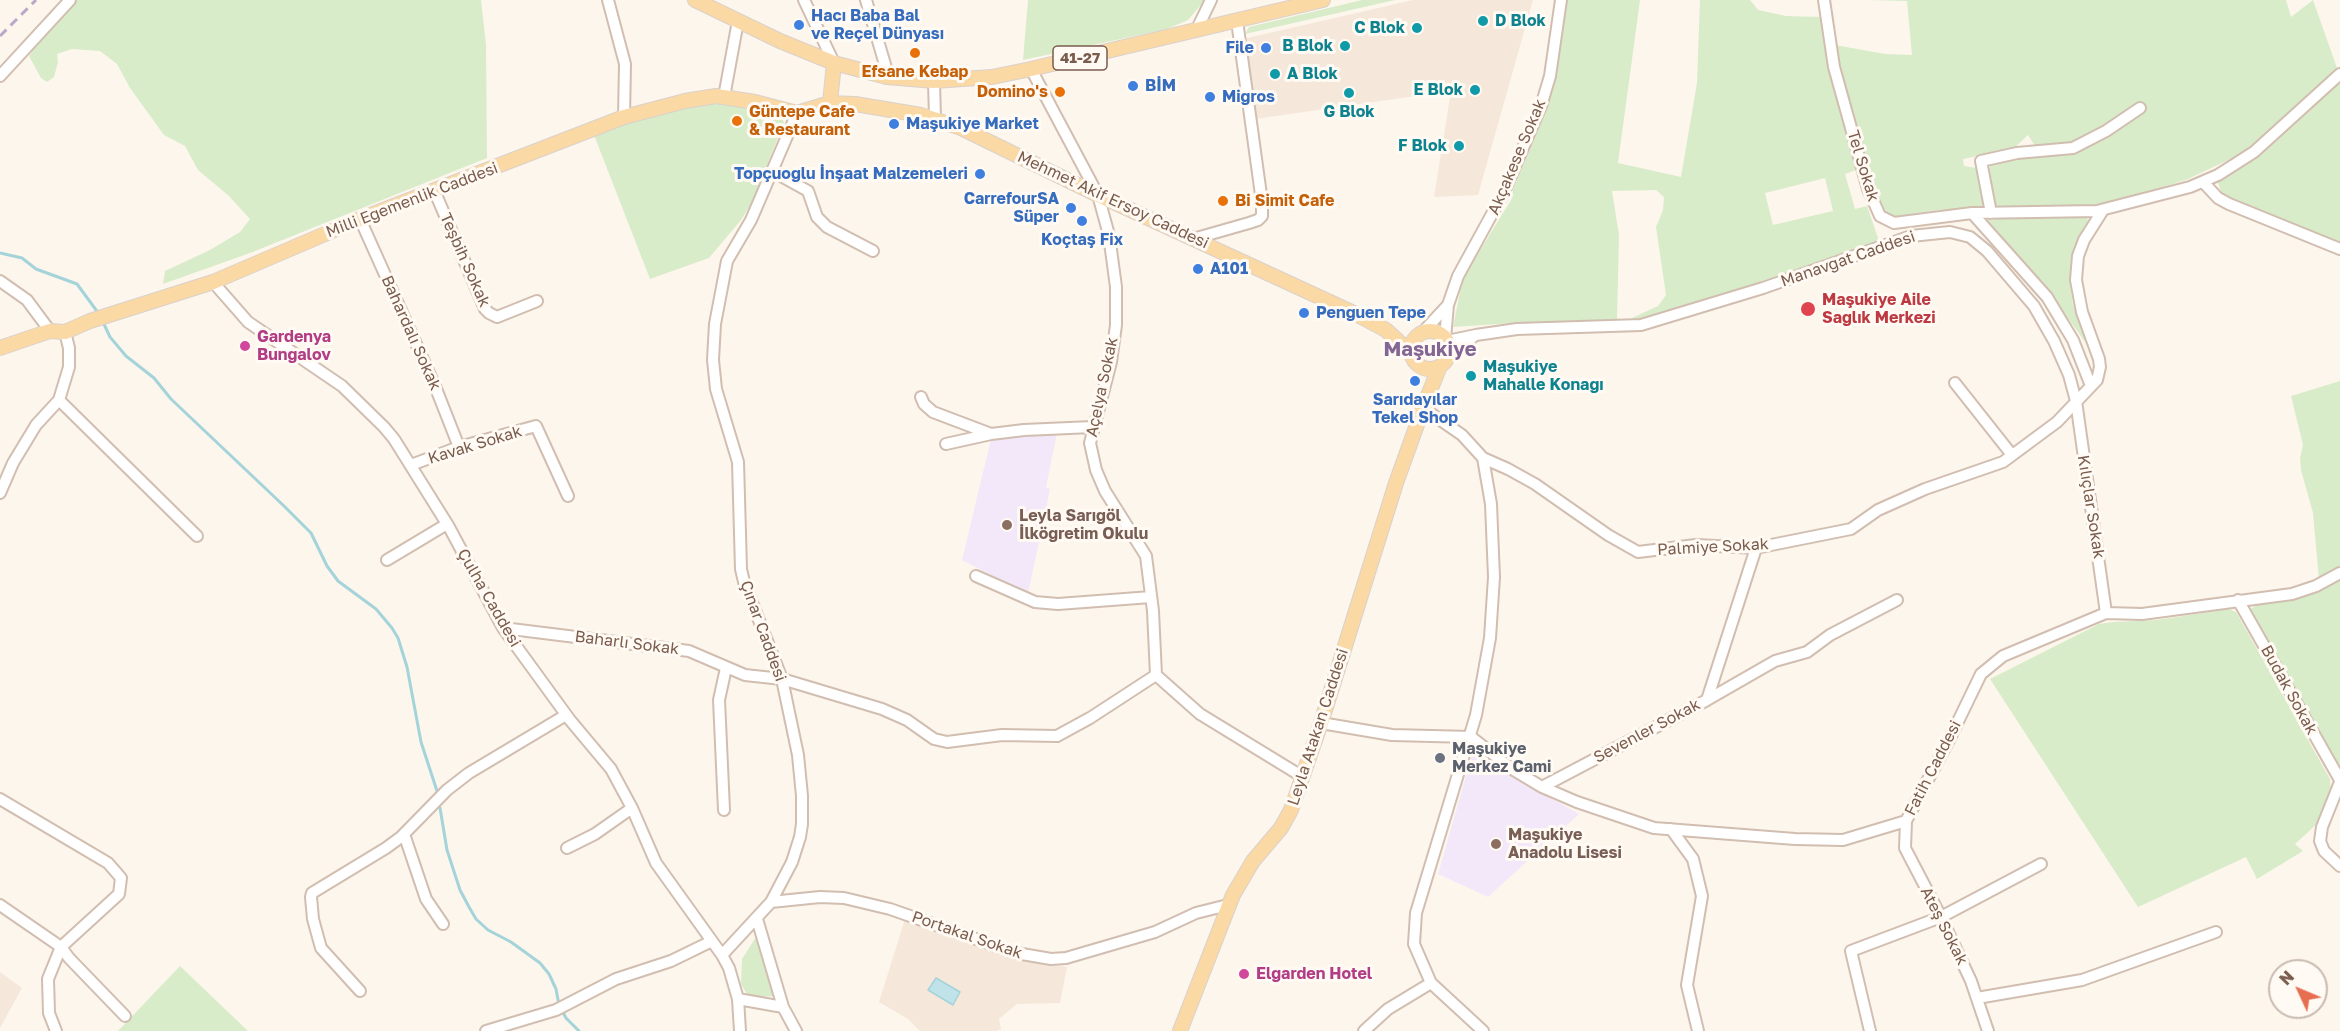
<!DOCTYPE html>
<meta charset="utf-8">
<style>
body{margin:0}
#map{position:relative;width:2340px;height:1031px;overflow:hidden;background:#fdf6ec;font-family:"Golos Text",sans-serif}
canvas{display:block}
.north{position:absolute;left:2268px;top:959px;width:60px;height:60px;box-sizing:border-box;background:#fffaf3;border:2px solid #cabbb1;border-radius:50%;rotate:314deg;font-size:16px;font-weight:700;line-height:24px;text-align:center;color:#7a5c4d}
.north::after{content:'';display:block;margin:auto;width:21px;height:27px;background:#e76f51;clip-path:polygon(50% 0,100% 100%,50% 72%,0 100%)}
</style>
<div id="map">
<canvas width="2340" height="1031"></canvas>
<div class="north">N</div>
</div>
<script>
const context = document.querySelector('canvas').getContext('2d');
context.lineJoin = 'round';
function fill(path, color) {
  context.fillStyle = color;
  context.fill(path, 'evenodd');
}
function shape(rows) {
  const path = new Path2D();
  for (const r of rows) {
    if (r.length === 3) {
      path.moveTo(r[0] + r[2], r[1]);
      path.arc(r[0], r[1], r[2], 0, 2 * Math.PI);
      continue;
    }
    path.moveTo(r[0], r[1]);
    for (let i = 2; i < r.length; i += 2) path.lineTo(r[i], r[i + 1]);
  }
  return path;
}
function strokePath(path, color, width, dash) {
  context.strokeStyle = color;
  context.lineWidth = width;
  context.lineCap = dash ? 'butt' : 'round';
  context.setLineDash(dash || []);
  context.stroke(path);
}
function write(font, color, halo, rows, align = 'center') {
  context.font = font + ' "Golos Text",sans-serif';
  context.lineWidth = 6;
  context.setLineDash([]);
  context.textBaseline = 'middle';
  context.strokeStyle = halo;
  context.fillStyle = color;
  for (const [text, x, y, turn = 0] of rows) {
    context.save();
    context.translate(x, y);
    context.rotate((+turn || 0) * Math.PI / 180);
    context.textAlign = isNaN(turn) ? turn : align;
    if (halo) context.strokeText(text, 0, 0);
    context.fillText(text, 0, 0);
    context.restore();
  }
}
fill(shape([
 [1413,0,1533,0,1478,195,1434,197,1451,91,1255,119,1243,39],
 [905,919,1024,961,1067,967,1060,1003,1017,1004,999,1019,1001,1029,997,1031,920,1031,908,1019,879,1002],
 [0,972,22,988,0,1028]
]), '#f5e8da');
fill(shape([
 [1057,433,1046,487,1050,489,1028,594,962,560,991,439,1015,435],
 [1474,748,1513,777,1579,814,1488,897,1438,874]
]), '#f3e8fa');
fill(shape([
 [77,0,481,0,486,45,487,158,250,253,163,284,165,271,210,250,240,232,250,219,229,196,198,170,185,146,164,135,130,88,117,64,100,51,72,49,57,54,58,62,54,77,47,82,41,78,29,56,46,33],
 [1028,0,1205,0,1188,20,1167,29,1023,60],
 [1362,0,1395,0,1245,34,1249,27],
 [1567,0,1640,0,1618,163,1681,177,1697,83,1700,0,1750,0,1758,10,1786,16,1821,17,1825,50,1856,170,1845,174,1855,209,1867,206,1879,241,1683,308,1632,321,1632,318,1658,306,1666,295,1656,227,1663,210,1664,197,1656,190,1612,191,1619,235,1617,320,1529,322,1453,327,1460,292,1466,273,1511,200,1513,189,1543,118,1553,89],
 [1825,178,1833,211,1773,225,1765,193],
 [1867,0,2286,0,2291,17,2313,0,2337,68,2281,122,2241,154,2188,179,2122,200,2094,205,2042,207,1997,206,1994,204,1988,172,1990,166,1995,162,2017,158,2065,154,2098,131,2075,143,2035,146,2028,135,2013,149,1963,159,1964,166,1977,168,1985,205,1980,208,1938,210,1894,217,1880,210,1859,143,1835,45,1885,54,1912,55,1907,1],
 [2340,80,2340,244,2241,204,2226,196,2221,191,2218,183,2220,179,2252,160],
 [713,104,729,104,774,113,781,115,784,123,751,204,741,220,709,258,650,279,594,135,621,125,696,105],
 [2082,215,2087,217,2088,221,2073,254,2070,284,2073,305,2090,342,2088,346,2039,278,1983,220],
 [2340,381,2340,568,2319,580,2313,513,2301,470,2300,458,2303,445,2291,396],
 [2340,578,2340,769,2249,610,2258,604,2306,595],
 [2229,609,2236,612,2330,779,2331,791,2320,821,2295,844,2303,851,2257,879,2246,857,2138,907,1990,679,2099,624,2113,622,2157,620],
 [756,937,774,996,759,997,747,994,741,984,742,959],
 [180,966,248,1031,118,1031]
]), '#d8ecc9');
const water = shape([
 [936,978,960,992,953,1005,928,990,936,978]
]);
fill(water, '#bfe3e8');
strokePath(water, '#a5d3da', 1.5);
strokePath(shape([
 [0,253,22,258,36,269,77,284,99,314],
 [102,320,110,337,126,356,154,378,171,399,284,506,311,533,327,566,338,581,376,609,392,628,398,638,407,667,421,742,437,791],
 [440,808,447,850,460,890,469,907,476,919,488,930,511,942,540,963,549,974,556,989,559,1005,566,1018,579,1031]
]), '#a5d3da', 3);
const minor = shape([
 [608,0,625,64,624,117],
 [804,0,834,63],
 [866,0,889,78],
 [1824,0,1834,67,1868,189,1880,216,1894,223,1972,213,2097,211,2190,187,2218,175,2254,152,2340,74],
 [1197,29,1211,0],
 [1031,69,1098,195,1109,235,1116,287,1116,325,1111,362,1090,443,1096,470,1105,491,1146,556,1153,611,1156,675],
 [0,76,70,0],
 [934,81,935,119],
 [724,97,738,21],
 [772,171,808,191,817,217,827,227,873,251],
 [2203,182,2218,198,2229,204,2340,249],
 [434,190,485,309,489,313,497,317,537,301],
 [1972,213,2047,297,2073,340,2091,386],
 [1991,213,1981,161,2017,153,2073,148,2106,131,2140,108],
 [360,219,435,386,459,447],
 [1193,239,1249,223,1258,220,1262,216,1262,202,1237,21],
 [0,281,27,300,50,331],
 [213,282,248,322,342,386,384,427,394,439,449,527,503,628,570,720,611,769,632,808,656,863,722,955,729,968,738,999,740,1031],
 [1422,333,1448,305],
 [1445,338,1448,305,1458,276,1504,192,1541,106,1550,76,1561,0],
 [1447,341,1476,335,1517,329,1641,325,1763,288,1911,236,1950,232,1970,237,1987,251,2034,306,2054,341,2069,375,2076,401,2106,613],
 [1448,357,1473,337],
 [1955,383,2012,455],
 [921,397,924,404,933,412,991,434],
 [59,400,197,536],
 [1423,408,1462,435,1483,458,1491,504,1494,577,1490,638,1476,715,1416,913,1414,944,1431,983,1483,1031],
 [946,444,991,434,1024,430,1092,427],
 [1483,458,1508,469,1535,484,1608,535,1638,552,1696,545,1756,548,1851,529,1878,510,1925,489,2003,462,2057,422,2097,380,2100,367,2099,359,2082,312,2076,280,2078,256,2084,240,2103,210],
 [411,465,459,447,536,426,568,496],
 [0,493,13,463,36,425,59,400,69,367,69,348,65,332],
 [387,560,447,524],
 [976,576,1035,602,1058,604,1151,597],
 [2238,600,2340,780],
 [503,628,689,651,745,675,782,679,882,709,907,720,934,739,947,742,1002,735,1057,736,1090,718,1156,675],
 [1156,675,1200,714,1303,777],
 [1707,700,1775,661,1807,652,1830,635,1897,600],
 [1321,723,1392,735,1471,737,1512,769,1542,787,1577,802,1654,828,1795,839,1843,840,1906,821,1949,740,1981,674,2003,656,2106,613,2142,614,2292,594,2316,586,2340,573],
 [2340,782,2322,827,2320,841,2324,851,2340,866],
 [1542,787,1707,700,1756,548],
 [0,799,108,863,121,878,119,894,61,947,69,958,125,1016],
 [724,810,719,700,726,668],
 [1906,821,1905,848,1941,917,1971,981,1988,1031],
 [1671,829,1693,859,1702,896,1687,985,1698,1031],
 [404,834,426,899,443,924],
 [567,848,595,834,632,808],
 [771,902,820,897,844,898,890,909,1016,953,1051,959,1066,958,1155,932,1196,913,1228,905],
 [0,905,61,947,48,979,49,1013,56,1031],
 [757,919,783,1007],
 [722,955,771,902,792,862,800,837,802,824,802,796,798,755,782,679,744,582,741,569,738,462,716,389,713,360,715,324,727,261,751,220,797,113],
 [360,991,321,948,313,919,311,897,312,893,386,848,401,837,447,790,469,773,566,715],
 [1977,998,2082,980,2216,932],
 [738,999,783,1007,796,1031],
 [486,1031,556,1010,616,979,671,961,712,941],
 [1364,1031,1388,1009,1431,983],
 [1870,1031,1851,951,1941,917,2041,864]
]);
const major = shape([
 [695,0,780,41,834,63,887,77,934,81,992,77,1031,69,1323,0],
 [830,103,834,63],
 [1430,350,19],
 [0,348,50,331,65,332,90,321,213,282,360,219,624,117,685,101,716,96,755,102,797,113,830,103,855,104,921,115,961,128,1098,195,1356,314,1386,330,1412,354],
 [1180,1031,1233,895,1253,861,1281,828,1291,810,1320,726,1396,483,1423,408,1440,366]
]);
strokePath(minor, '#d1beb0', 14);
strokePath(major, '#dad1cd', 16);
strokePath(minor, '#fff', 10);
strokePath(major, '#fbd9a5', 14);
strokePath(shape([
 [0,36,36,0]
]), '#b9a8c9', 3, [9, 6]);
for (const [x, y, r, color] of [
 [1483,21,6,"#0f9aa8"],
 [799,25,6,"#3f7fe0"],
 [1417,28,6,"#0f9aa8"],
 [1345,46,6,"#0f9aa8"],
 [1266,48,6,"#3f7fe0"],
 [915,53,6,"#e8710a"],
 [1275,74,6,"#0f9aa8"],
 [1133,86,6,"#3f7fe0"],
 [1475,90,6,"#0f9aa8"],
 [1060,92,6,"#e8710a"],
 [1349,93,6,"#0f9aa8"],
 [1210,97,6,"#3f7fe0"],
 [737,121,6,"#e8710a"],
 [894,124,6,"#3f7fe0"],
 [1459,146,6,"#0f9aa8"],
 [980,174,6,"#3f7fe0"],
 [1223,201,6,"#e8710a"],
 [1071,208,6,"#3f7fe0"],
 [1082,221,6,"#3f7fe0"],
 [1198,269,6,"#3f7fe0"],
 [1808,309,8,"#e0444e"],
 [1304,313,6,"#3f7fe0"],
 [245,346,6,"#d1479c"],
 [1471,376,6,"#0f9aa8"],
 [1415,381,6,"#3f7fe0"],
 [1007,525,6,"#8d6e63"],
 [1440,758,6,"#6b7280"],
 [1496,844,6,"#8d6e63"],
 [1244,974,6,"#d1479c"]
]) {
  const dot = new Path2D();
  dot.arc(x, y, r, 0, 2 * Math.PI);
  context.fillStyle = color;
  context.fill(dot);
  strokePath(dot, '#fffaf3', 2);
}
for (const [x, y, w] of [
 [1080,58,54]
]) {
  const box = new Path2D();
  box.roundRect(x - w / 2, y - 12, w, 24, 4.5);
  context.fillStyle = '#fffaf3';
  context.fill(box);
  strokePath(box, '#7a5c4d', 1.5);
}
write('bold 15px', '#7a5c4d', null, [
 ["41-27",1080,58]
]);
write('bold 16px', '#366cbe', '#fffaf3', [
 ["Hacı Baba Bal",811,16],
 ["ve Reçel Dünyası",811,34],
 ["File",1254,48,"right"],
 ["BİM",1145,86],
 ["Migros",1222,97],
 ["Maşukiye Market",906,124],
 ["Topçuoğlu İnşaat Malzemeleri",968,174,"right"],
 ["CarrefourSA",1059,199,"right"],
 ["Süper",1059,217,"right"],
 ["Koçtaş Fix",1082,240,"center"],
 ["A101",1210,269],
 ["Penguen Tepe",1316,313],
 ["Sarıdayılar",1415,400,"center"],
 ["Tekel Shop",1415,418,"center"]
], 'left');
write('bold 16px', '#0d838f', '#fffaf3', [
 ["D Blok",1495,21,"left"],
 ["C Blok",1405,28],
 ["B Blok",1333,46],
 ["A Blok",1287,74,"left"],
 ["E Blok",1463,90],
 ["G Blok",1349,112,"center"],
 ["F Blok",1447,146],
 ["Maşukiye",1483,367,"left"],
 ["Mahalle Konağı",1483,385,"left"]
], 'right');
write('bold 16px', '#c56008', '#fffaf3', [
 ["Efsane Kebap",915,72,"center"],
 ["Domino's",1048,92,"right"],
 ["Güntepe Cafe",749,112],
 ["& Restaurant",749,130],
 ["Bi Simit Cafe",1235,201]
], 'left');
write('16px', '#7a5c4d', '#fffaf3', [
 ["Akçakese Sokak",1517,157,-67],
 ["Tel Sokak",1863,166,73],
 ["Milli Egemenlik Caddesi",412,200,-21],
 ["Mehmet Akif Ersoy Caddesi",1113,200,25],
 ["Manavgat Caddesi",1848,259,-19],
 ["Teşbih Sokak",465,260,66],
 ["Bahardalı Sokak",411,333,66],
 ["Açelya Sokak",1102,387,-78],
 ["Kavak Sokak",475,445,-17],
 ["Kılıçlar Sokak",2091,507,81],
 ["Palmiye Sokak",1713,547,-3],
 ["Çulha Caddesi",489,598,60],
 ["Çınar Caddesi",763,631,70],
 ["Baharlı Sokak",627,643,7],
 ["Budak Sokak",2289,690,61],
 ["Leyla Atakan Caddesi",1318,727,-72],
 ["Sevenler Sokak",1647,731,-28],
 ["Fatih Caddesi",1933,768,-63],
 ["Ateş Sokak",1944,926,63],
 ["Portakal Sokak",967,935,19]
]);
write('bold 16px', '#be3a42', '#fffaf3', [
 ["Maşukiye Aile",1822,300],
 ["Sağlık Merkezi",1822,318]
], 'left');
write('bold 16px', '#b23c85', '#fffaf3', [
 ["Gardenya",257,337],
 ["Bungalov",257,355],
 ["Elgarden Hotel",1256,974]
], 'left');
write('bold 16px', '#785e54', '#fffaf3', [
 ["Leyla Sarıgöl",1019,516],
 ["İlköğretim Okulu",1019,534],
 ["Maşukiye",1508,835],
 ["Anadolu Lisesi",1508,853]
], 'left');
write('bold 16px', '#5b616d', '#fffaf3', [
 ["Maşukiye",1452,749],
 ["Merkez Cami",1452,767]
], 'left');
write('bold 20px', '#846695', '#fffaf3', [
 ["Maşukiye",1430,350]
]);
</script>
